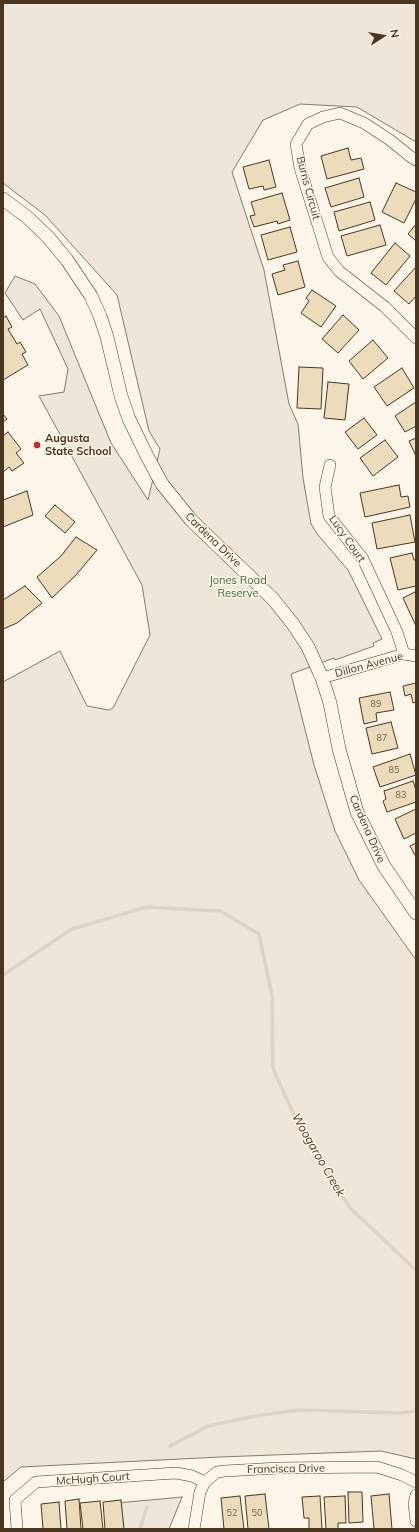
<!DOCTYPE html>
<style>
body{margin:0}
#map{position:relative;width:419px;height:1532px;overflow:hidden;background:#fbf6e9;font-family:Mulish,sans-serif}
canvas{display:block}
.frame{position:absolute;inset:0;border:4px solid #4a3520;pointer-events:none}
.north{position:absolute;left:363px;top:16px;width:40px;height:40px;-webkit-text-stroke:3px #fbf6e9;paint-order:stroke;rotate:78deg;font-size:11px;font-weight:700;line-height:16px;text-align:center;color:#4a3520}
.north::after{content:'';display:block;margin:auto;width:14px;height:18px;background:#4a3520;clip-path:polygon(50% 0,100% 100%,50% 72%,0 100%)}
</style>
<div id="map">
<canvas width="419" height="1532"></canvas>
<div class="frame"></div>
<div class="north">N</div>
</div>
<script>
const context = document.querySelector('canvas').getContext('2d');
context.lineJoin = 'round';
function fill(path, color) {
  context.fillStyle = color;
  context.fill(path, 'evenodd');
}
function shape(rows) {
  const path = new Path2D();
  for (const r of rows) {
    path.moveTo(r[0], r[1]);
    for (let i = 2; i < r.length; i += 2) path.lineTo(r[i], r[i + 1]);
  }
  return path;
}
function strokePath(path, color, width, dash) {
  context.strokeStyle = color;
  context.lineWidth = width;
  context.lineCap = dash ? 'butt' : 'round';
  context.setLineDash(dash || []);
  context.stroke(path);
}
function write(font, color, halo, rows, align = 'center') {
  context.font = font + ' Mulish,sans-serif';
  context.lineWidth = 3;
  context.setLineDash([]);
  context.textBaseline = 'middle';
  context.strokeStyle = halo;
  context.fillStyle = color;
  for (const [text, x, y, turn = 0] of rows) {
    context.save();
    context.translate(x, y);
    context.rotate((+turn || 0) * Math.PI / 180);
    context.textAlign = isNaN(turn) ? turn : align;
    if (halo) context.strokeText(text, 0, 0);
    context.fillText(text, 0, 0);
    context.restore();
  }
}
const green = shape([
 [3,3,416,3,416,142,357,107,300,104,263,120,232,172,264,270,289,404,298,424,303,478,311,524,318,535,348,570,382,639,373,643,374,646,335,660,334,658,291,674,314,765,335,831,359,880,416,960,416,1459,381,1451,220,1457,21,1467,3,1482,3,682,60,651,87,706,109,710,113,708,150,635,142,585,39,396,64,392,68,369,40,309,23,320,5,293,15,276,35,284,59,316,111,443,148,500,160,449,149,431,117,295,45,215,3,183,3,3],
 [182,1497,169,1529,108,1529,117,1503,182,1497]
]);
fill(green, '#ede6d9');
strokePath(green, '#887966', 1);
strokePath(shape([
 [3,975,72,929,147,907,220,911,259,934,272,996,273,1069,300,1128,350,1208,416,1270],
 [170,1446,208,1426,255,1416,298,1410,400,1413,416,1411],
 [140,1529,147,1507]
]), '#dcd4c6', 3.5);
const building = shape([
 [348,148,351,160,361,158,364,169,327,179,321,156,348,148],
 [269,160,276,187,264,190,263,186,249,189,243,167,269,160],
 [359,178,364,197,331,207,325,188,359,178],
 [396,183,416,192,416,199,404,223,382,212,396,183],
 [282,193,290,220,278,224,277,221,254,227,250,216,255,215,251,202,282,193],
 [370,202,375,220,339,231,334,212,370,202],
 [416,224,416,241,408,234,416,224],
 [380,225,386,245,347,256,341,236,380,225],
 [290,227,297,252,268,260,261,235,290,227],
 [395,243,410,256,386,285,371,273,395,243],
 [298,261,305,287,278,295,272,274,285,270,283,265,298,261],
 [416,267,416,296,409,304,394,291,416,267],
 [312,290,336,306,321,327,301,313,309,301,306,298,312,290],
 [343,315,359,330,338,353,322,339,343,315],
 [6,316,12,327,8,329,17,344,20,342,26,352,22,354,28,365,3,380,3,318,6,316],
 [373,340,388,358,363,379,349,361,373,340],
 [299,367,323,368,321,409,297,408,299,367],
 [402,368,414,388,387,406,374,387,402,368],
 [328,382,349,384,345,420,324,418,328,382],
 [416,402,416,426,405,432,395,416,416,402],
 [3,414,7,419,3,422,3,414],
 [364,418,377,435,358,449,345,432,364,418],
 [8,432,21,449,16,453,24,463,12,471,9,467,3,472,3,436,8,432],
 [416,438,416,456,409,441,416,438],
 [385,440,398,457,373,476,360,458,385,440],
 [399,485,401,497,408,496,410,507,365,517,360,493,399,485],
 [27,491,33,515,3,527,3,500,27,491],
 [55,505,75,522,65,533,45,516,55,505],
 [410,515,415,542,377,549,372,523,410,515],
 [76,537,97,550,76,575,52,598,37,577,61,556,76,537],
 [412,553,414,560,416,560,416,586,398,590,390,558,412,553],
 [25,586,42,603,17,623,3,629,3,600,25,586],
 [415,592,416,594,416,626,403,598,415,592],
 [416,683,416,702,413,703,411,694,405,696,403,686,416,683],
 [390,692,394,710,376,713,377,721,364,724,359,698,390,692],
 [391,722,398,748,372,754,366,728,391,722],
 [410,754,416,775,380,787,373,767,410,754],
 [413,781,416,790,416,802,387,812,383,801,386,799,384,791,413,781],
 [416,809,416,833,404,839,395,819,416,809],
 [416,843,416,857,410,846,416,843],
 [348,1492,362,1492,363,1522,349,1523,348,1492],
 [265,1494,269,1529,248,1529,245,1496,265,1494],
 [389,1494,392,1529,374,1529,371,1496,389,1494],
 [240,1496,244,1529,224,1529,221,1498,240,1496],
 [320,1496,322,1529,309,1529,309,1518,304,1518,302,1497,320,1496],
 [345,1496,346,1523,338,1523,338,1529,326,1529,324,1497,345,1496],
 [79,1499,81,1529,67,1529,65,1501,79,1499],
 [121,1500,124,1529,105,1529,103,1502,121,1500],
 [100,1501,103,1529,83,1529,80,1503,100,1501],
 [59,1502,61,1529,43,1529,41,1504,59,1502]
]);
fill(building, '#ecdcbc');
strokePath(building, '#4a3520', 1);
const minor = shape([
 [416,160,411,157,390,140,364,123,340,113,323,117,308,124,296,144,300,168,328,257,339,271,385,307,416,338],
 [330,465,325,487,329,516,363,559,397,632,404,654],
 [322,678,404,654,416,656],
 [416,1495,414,1504,416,1521],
 [17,1529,15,1500,36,1482,176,1473,192,1476,205,1482],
 [194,1529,200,1492,205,1482,217,1472,225,1471,278,1468,377,1467,402,1475,416,1482]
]);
const tertiary = shape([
 [3,199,27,217,48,237,67,260,91,296,100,316,107,337,121,396,129,419,147,456,162,484,191,520,273,599,293,624,308,647,322,678,330,703,339,749,357,812,384,866,416,913]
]);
strokePath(minor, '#4a3520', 12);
strokePath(tertiary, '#4a3520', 14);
strokePath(minor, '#fbf6e9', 11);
strokePath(tertiary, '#fbf6e9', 13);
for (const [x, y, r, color] of [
 [37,445,4,"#c62828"]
]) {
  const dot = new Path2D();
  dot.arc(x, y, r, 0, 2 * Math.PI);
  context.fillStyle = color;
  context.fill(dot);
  strokePath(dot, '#fbf6e9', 1.5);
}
write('9px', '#725f47', null, [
 ["89",376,704],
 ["87",382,738],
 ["85",394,770],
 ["83",401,795],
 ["52",232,1513],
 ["50",257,1513]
]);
write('11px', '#4a3520', '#fbf6e9', [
 ["Burns Circuit",308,188,75],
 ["Lucy Court",347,539,55],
 ["Cardena Drive",213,540,44],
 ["Dillon Avenue",369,665,-15],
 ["Cardena Drive",367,829,66],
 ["Francisca Drive",286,1469,-1],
 ["McHugh Court",93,1479,-4]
]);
write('bold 11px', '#4a3520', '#fbf6e9', [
 ["Augusta",45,439],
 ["State School",45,452]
], 'left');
write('11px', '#436837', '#fbf6e9', [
 ["Jones Road",238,581],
 ["Reserve",238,594]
]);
write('italic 12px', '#4a3520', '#fbf6e9', [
 ["Woogaroo Creek",318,1155,60]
]);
</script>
